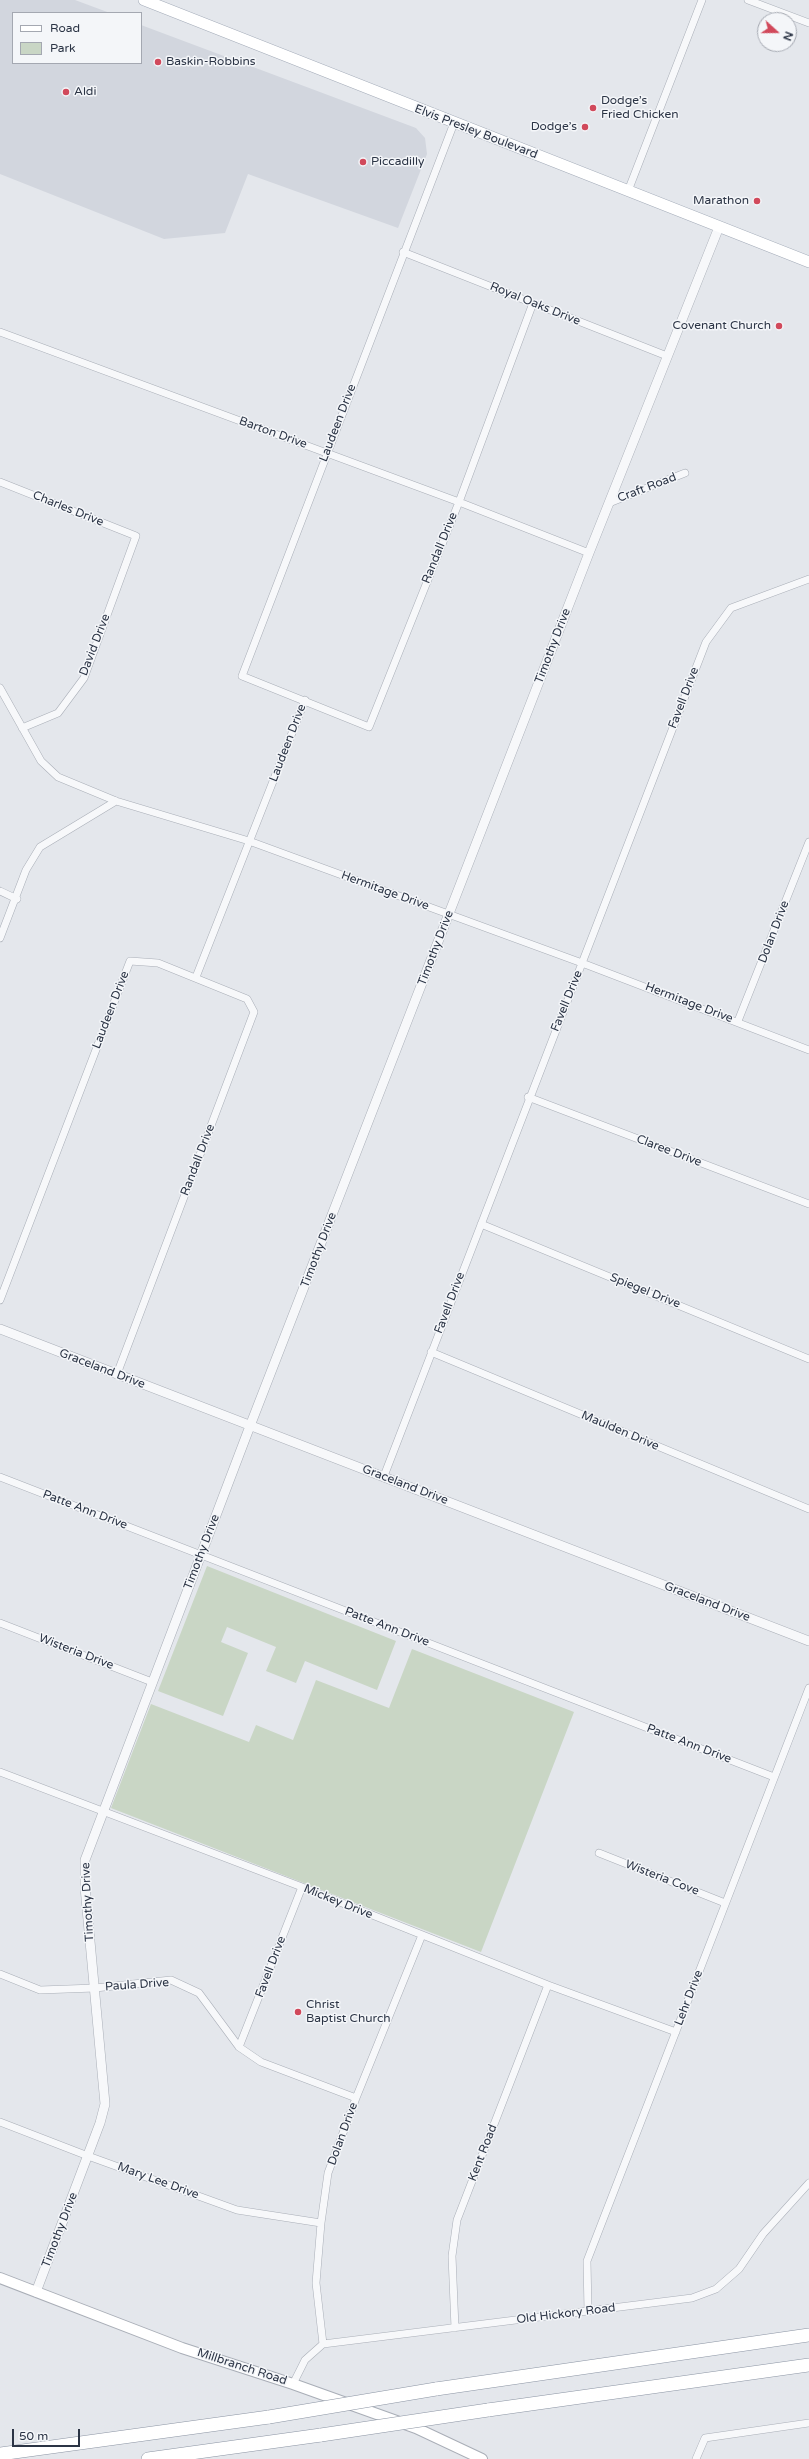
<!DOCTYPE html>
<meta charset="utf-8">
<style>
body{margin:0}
#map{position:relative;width:809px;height:2459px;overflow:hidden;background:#e4e7ec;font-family:"Varela Round",sans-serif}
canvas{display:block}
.legend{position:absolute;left:12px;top:12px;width:130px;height:52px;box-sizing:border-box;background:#f4f6f9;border:1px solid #a4a8b1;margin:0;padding:5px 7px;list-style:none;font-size:12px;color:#2b3445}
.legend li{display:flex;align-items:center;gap:8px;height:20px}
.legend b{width:20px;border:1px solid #a4a8b1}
.north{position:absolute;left:757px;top:12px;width:40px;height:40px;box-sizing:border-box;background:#f4f6f9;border:1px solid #a4a8b1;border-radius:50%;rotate:111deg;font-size:11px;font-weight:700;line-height:16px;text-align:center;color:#2b3445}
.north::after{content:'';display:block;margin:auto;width:14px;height:18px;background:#d1495b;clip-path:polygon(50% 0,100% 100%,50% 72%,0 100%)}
.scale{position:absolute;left:12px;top:2429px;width:68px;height:18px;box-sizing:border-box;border:2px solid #2b3445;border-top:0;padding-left:5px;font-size:12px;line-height:14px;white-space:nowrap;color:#2b3445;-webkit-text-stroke:3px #f4f6f9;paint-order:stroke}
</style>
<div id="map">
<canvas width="809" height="2459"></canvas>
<ul class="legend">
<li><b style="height:5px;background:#fff"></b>Road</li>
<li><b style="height:11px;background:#c9d6c5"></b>Park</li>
</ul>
<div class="north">N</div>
<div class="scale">50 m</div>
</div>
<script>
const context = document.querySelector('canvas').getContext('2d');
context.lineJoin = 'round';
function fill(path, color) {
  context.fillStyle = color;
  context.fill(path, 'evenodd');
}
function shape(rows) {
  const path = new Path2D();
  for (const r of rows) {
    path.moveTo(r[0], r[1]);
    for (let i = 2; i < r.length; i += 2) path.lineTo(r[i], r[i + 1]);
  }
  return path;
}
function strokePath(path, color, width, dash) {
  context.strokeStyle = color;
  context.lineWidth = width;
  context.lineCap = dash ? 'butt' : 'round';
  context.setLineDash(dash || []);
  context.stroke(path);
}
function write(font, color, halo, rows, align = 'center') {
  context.font = font + ' "Varela Round",sans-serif';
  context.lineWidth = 3;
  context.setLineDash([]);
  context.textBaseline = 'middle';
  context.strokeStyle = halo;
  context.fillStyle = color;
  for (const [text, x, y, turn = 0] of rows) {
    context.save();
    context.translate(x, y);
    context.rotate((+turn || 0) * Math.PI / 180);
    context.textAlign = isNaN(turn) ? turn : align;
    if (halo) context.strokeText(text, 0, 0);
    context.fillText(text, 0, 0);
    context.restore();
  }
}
fill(shape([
 [0,0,75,0,110,13,13,13,13,63,141,63,141,25,416,128,425,138,427,154,398,228,248,174,225,233,164,239,0,174]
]), '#d2d6de');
fill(shape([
 [207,1566,396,1641,377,1690,305,1661,296,1683,266,1671,276,1647,227,1627,221,1642,248,1653,223,1716,158,1691],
 [412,1649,574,1712,481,1952,111,1808,151,1704,249,1742,256,1725,293,1740,316,1680,389,1708]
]), '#c9d6c5');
const minor = shape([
 [748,0,809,23],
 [454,123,242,676,369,727,459,502,533,303],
 [628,191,702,0],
 [403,252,667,356],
 [0,332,459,502,589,553],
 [0,482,136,536,84,678,58,713,22,728],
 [609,503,685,473],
 [0,688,41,761,58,777,116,801,249,841,582,963,809,1050],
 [0,891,17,899],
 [0,938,26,870,40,847,116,801],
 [196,977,305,700],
 [738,1021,809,842],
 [528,1097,809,1204],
 [481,1224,809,1359],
 [0,1300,130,961,158,963,247,999,254,1012,117,1374],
 [431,1352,809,1509],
 [384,1476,706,642,731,608,809,579],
 [0,1477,774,1777],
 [0,1623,152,1682],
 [0,1772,302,1887,548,1985,676,2032],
 [599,1853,725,1903],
 [0,1974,40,1990,95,1988,171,1980,199,1993,239,2047,261,2062,356,2098],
 [239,2047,302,1887],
 [0,2122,88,2156,237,2210,321,2223],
 [588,2311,587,2261,809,1688],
 [455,2328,452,2256,457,2220,548,1985],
 [323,2344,316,2283,321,2223,328,2173,356,2098,422,1935],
 [293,2384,305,2360,323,2344,692,2298,716,2289,739,2269,763,2234,809,2183],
 [696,2459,705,2438,809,2423]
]);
const tertiary = shape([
 [0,1329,809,1641],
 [36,2292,100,2123,105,2104,85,1887,85,1860,250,1426,589,553,719,227]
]);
const secondary = shape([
 [0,2278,182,2348,293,2384,416,2428,482,2459]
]);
const primary = shape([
 [144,0,809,262]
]);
const motorway = shape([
 [436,2389,809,2335],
 [488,2410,809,2365],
 [0,2454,269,2417],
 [148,2459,321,2435]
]);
strokePath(minor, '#a9aeb7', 8);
strokePath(tertiary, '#a9aeb7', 10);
strokePath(secondary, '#a9aeb7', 12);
strokePath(primary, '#a3abb8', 12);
strokePath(motorway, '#8b94a3', 14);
strokePath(minor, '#f7f8fa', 7);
strokePath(tertiary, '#f7f8fa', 9);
strokePath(secondary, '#fff', 10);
strokePath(primary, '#fff', 11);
strokePath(motorway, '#fff', 13);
const motorwayBridge = shape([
 [269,2417,436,2389],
 [321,2435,488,2410]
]);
strokePath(motorwayBridge, '#8b94a3', 14, []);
strokePath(motorwayBridge, '#fff', 13);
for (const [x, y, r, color] of [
 [158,62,4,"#d1495b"],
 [66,92,4,"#d1495b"],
 [593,108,4,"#d1495b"],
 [585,127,4,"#d1495b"],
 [363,162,4,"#d1495b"],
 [757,201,4,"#d1495b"],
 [779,326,4,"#d1495b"],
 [298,2012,4,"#d1495b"]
]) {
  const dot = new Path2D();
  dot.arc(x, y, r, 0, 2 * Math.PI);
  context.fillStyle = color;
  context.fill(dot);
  strokePath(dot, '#f4f6f9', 1.5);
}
write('12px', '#2b3445', '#f4f6f9', [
 ["Baskin-Robbins",166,62],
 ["Aldi",74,92],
 ["Dodge’s",601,101],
 ["Fried Chicken",601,115],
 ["Dodge’s",577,127,"right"],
 ["Piccadilly",371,162],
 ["Marathon",749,201,"right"],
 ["Covenant Church",771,326,"right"],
 ["Christ",306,2005],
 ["Baptist Church",306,2019]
], 'left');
write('12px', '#2b3445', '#f4f6f9', [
 ["Elvis Presley Boulevard",476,132,21],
 ["Royal Oaks Drive",535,304,22],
 ["Laudeen Drive",338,423,-69],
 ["Barton Drive",273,433,20],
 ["Craft Road",647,488,-21],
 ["Charles Drive",68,509,22],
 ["Randall Drive",440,548,-68],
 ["David Drive",95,645,-69],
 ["Timothy Drive",553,646,-69],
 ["Favell Drive",684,698,-69],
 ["Laudeen Drive",288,743,-69],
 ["Hermitage Drive",385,891,20],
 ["Dolan Drive",774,932,-69],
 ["Timothy Drive",436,948,-69],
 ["Favell Drive",567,1001,-68],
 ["Hermitage Drive",689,1003,21],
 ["Laudeen Drive",111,1010,-69],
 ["Claree Drive",669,1151,21],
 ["Randall Drive",198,1160,-69],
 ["Timothy Drive",319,1250,-69],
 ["Spiegel Drive",645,1291,22],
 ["Favell Drive",450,1303,-69],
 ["Graceland Drive",102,1369,21],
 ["Maulden Drive",620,1431,23],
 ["Graceland Drive",405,1485,21],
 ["Patte Ann Drive",85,1510,21],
 ["Timothy Drive",202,1552,-69],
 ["Graceland Drive",707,1602,21],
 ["Patte Ann Drive",387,1627,21],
 ["Wisteria Drive",76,1652,21],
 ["Patte Ann Drive",689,1744,21],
 ["Wisteria Cove",662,1878,21],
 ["Timothy Drive",88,1902,-93],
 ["Mickey Drive",338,1902,22],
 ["Favell Drive",271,1967,-69],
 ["Paula Drive",137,1985,-4],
 ["Lehr Drive",689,1998,-69],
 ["Dolan Drive",343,2134,-70],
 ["Kent Road",483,2153,-69],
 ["Mary Lee Drive",158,2181,20],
 ["Timothy Drive",60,2230,-69],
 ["Old Hickory Road",566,2314,-7],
 ["Millbranch Road",242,2367,18]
]);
</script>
